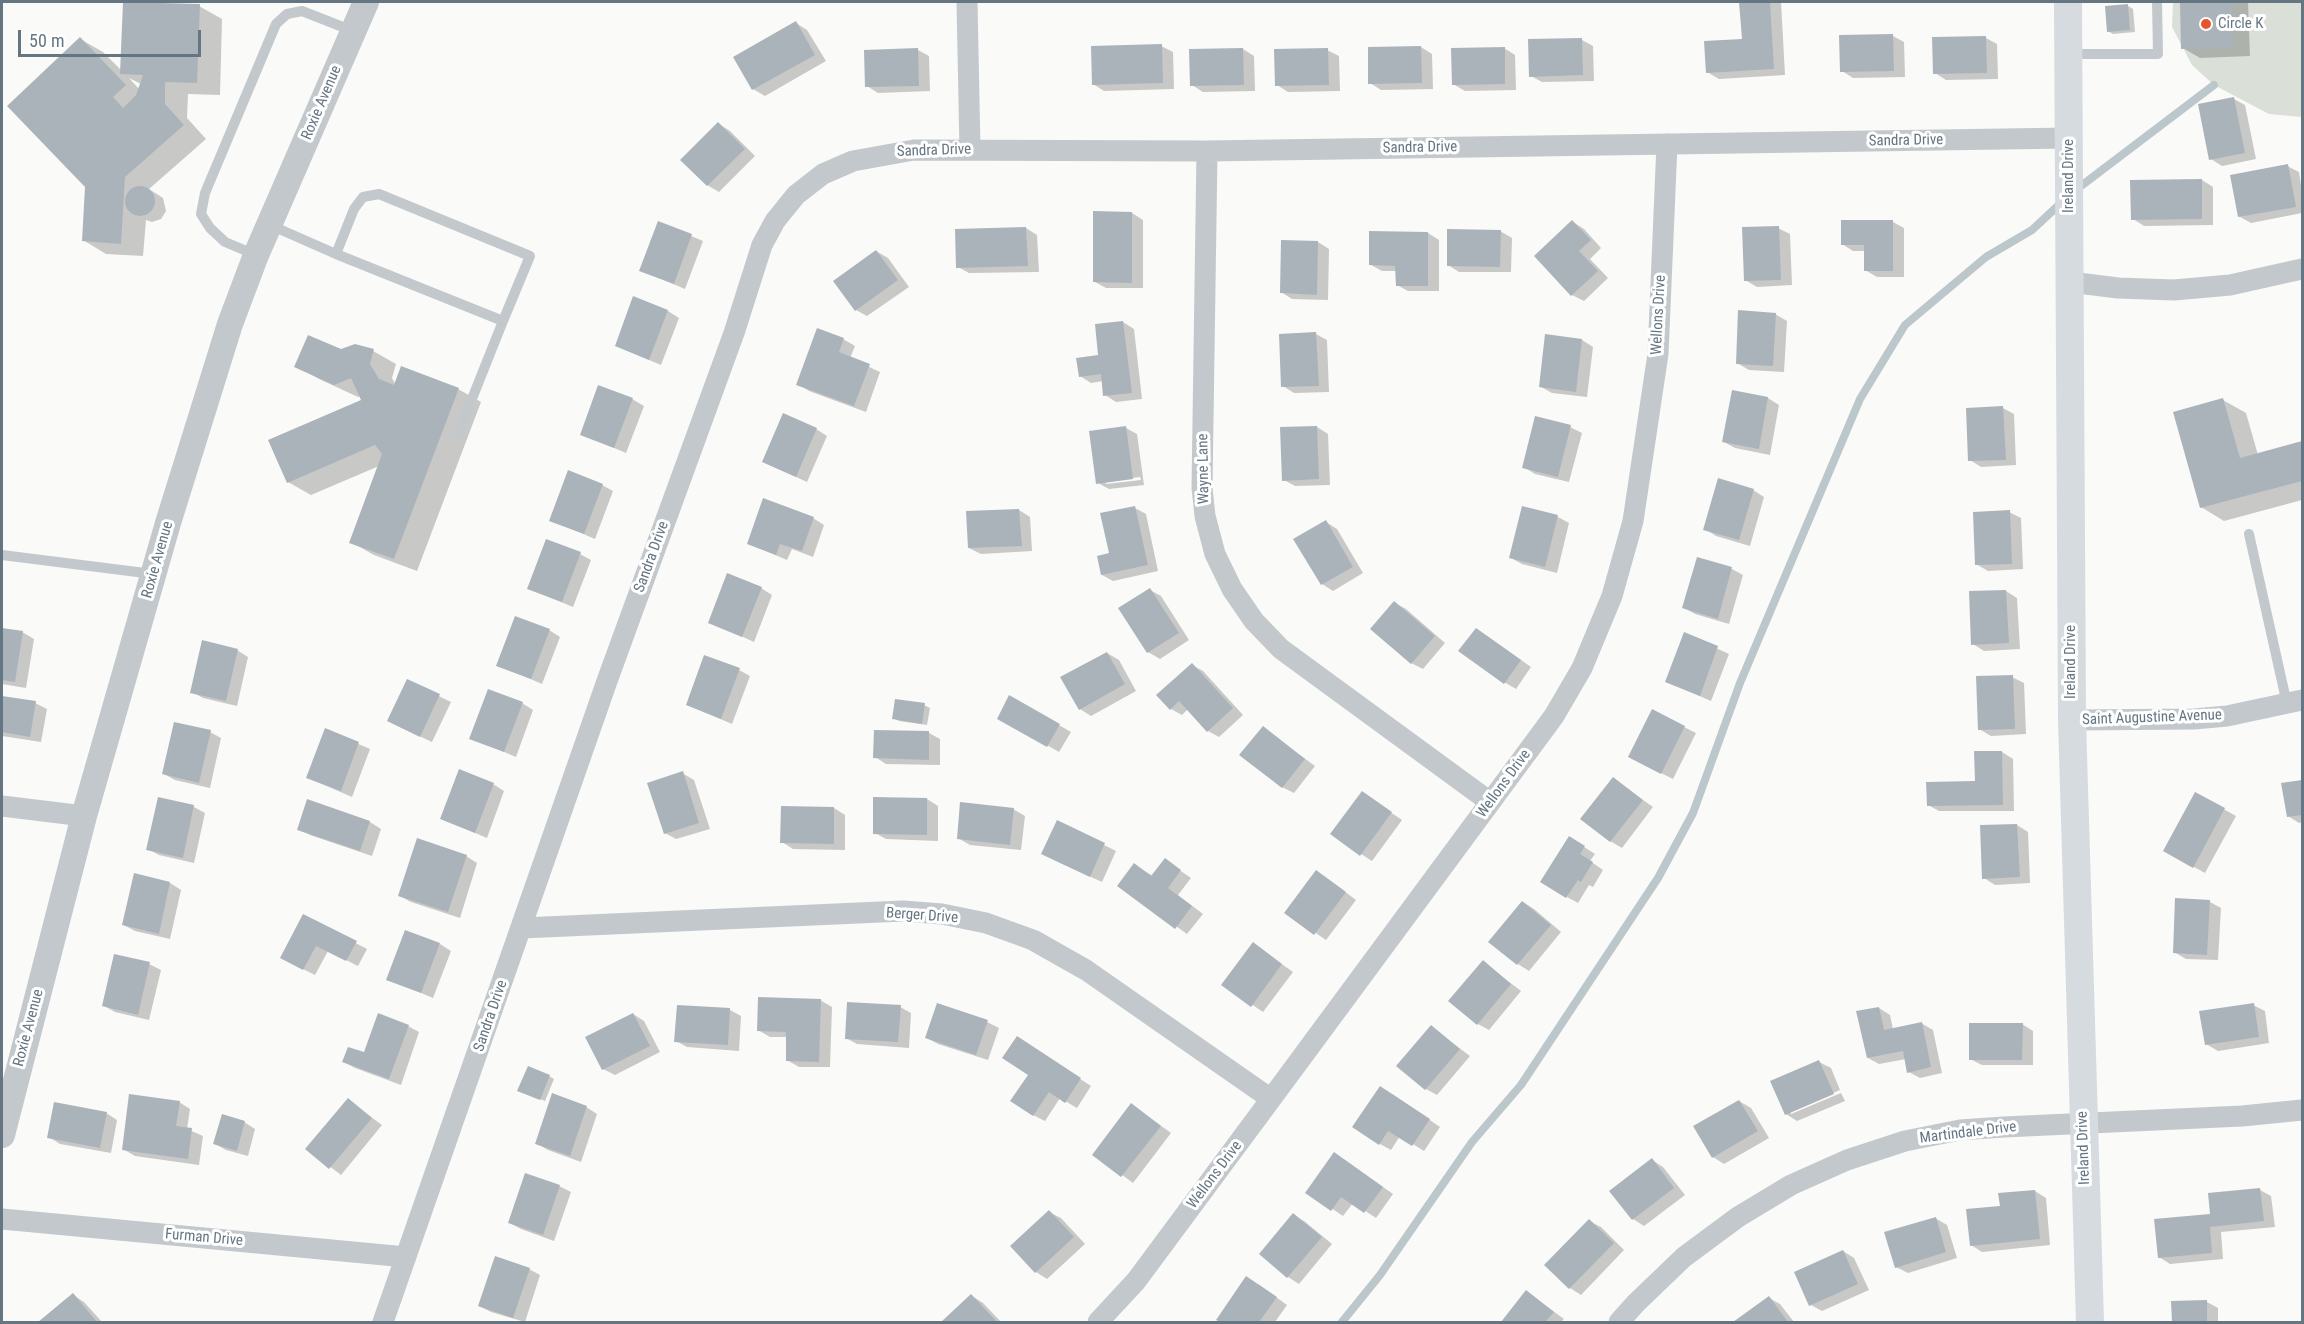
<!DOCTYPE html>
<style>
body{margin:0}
#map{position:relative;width:2304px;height:1324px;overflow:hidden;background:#fafaf8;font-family:"Roboto Condensed",sans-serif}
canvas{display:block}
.frame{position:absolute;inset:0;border:3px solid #657683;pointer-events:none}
.scale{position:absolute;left:18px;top:30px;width:183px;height:27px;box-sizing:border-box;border:3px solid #657683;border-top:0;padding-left:8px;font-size:18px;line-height:21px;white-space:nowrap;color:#657683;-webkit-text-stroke:4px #fff;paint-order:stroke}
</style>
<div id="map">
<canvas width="2304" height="1324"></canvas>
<div class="frame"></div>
<div class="scale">50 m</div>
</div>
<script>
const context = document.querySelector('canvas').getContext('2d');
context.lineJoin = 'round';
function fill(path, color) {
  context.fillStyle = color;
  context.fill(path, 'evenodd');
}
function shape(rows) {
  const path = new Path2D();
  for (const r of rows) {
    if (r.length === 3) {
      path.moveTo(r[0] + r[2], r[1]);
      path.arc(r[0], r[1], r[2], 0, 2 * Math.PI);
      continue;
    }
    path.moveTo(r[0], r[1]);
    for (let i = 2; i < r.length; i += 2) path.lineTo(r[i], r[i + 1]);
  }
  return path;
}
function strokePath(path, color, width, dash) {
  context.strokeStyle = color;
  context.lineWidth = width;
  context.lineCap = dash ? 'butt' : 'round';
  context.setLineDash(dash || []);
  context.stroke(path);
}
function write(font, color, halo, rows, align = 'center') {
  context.font = font + ' "Roboto Condensed",sans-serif';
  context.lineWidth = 6;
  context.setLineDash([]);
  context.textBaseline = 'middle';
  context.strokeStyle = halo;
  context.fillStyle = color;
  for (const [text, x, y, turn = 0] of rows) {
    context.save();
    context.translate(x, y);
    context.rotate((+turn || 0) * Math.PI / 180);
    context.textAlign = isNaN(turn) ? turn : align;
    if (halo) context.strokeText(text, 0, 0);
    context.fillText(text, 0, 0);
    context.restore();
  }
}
fill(shape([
 [2173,2,2302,2,2302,117,2269,114,2214,85,2192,65,2172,27]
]), '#dadfd7');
fill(shape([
 [1741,2,1781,2,1785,75,1719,79,1707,72,1743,40],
 [2181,2,2248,2,2250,56,2200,58,2183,48],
 [199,6,222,19,220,95,188,94,187,118,206,139,149,189,163,198,166,211,161,219,152,222,146,220,143,256,106,254,83,240,87,187,80,39,103,52,122,71],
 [129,78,141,84,139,89],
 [2128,6,2133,9,2135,32,2113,34,2108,31],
 [796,23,807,30,826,61,765,96,753,89],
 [1893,36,1904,42,1905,77,1853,78,1842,71],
 [1986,38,1997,44,1998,79,1946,80,1935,73],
 [1582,40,1593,46,1594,81,1542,82,1531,76],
 [1161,46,1173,52,1174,89,1104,91,1093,84],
 [1421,47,1432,54,1433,89,1381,90,1370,83],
 [1504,48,1515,55,1516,90,1465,91,1453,84],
 [1243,49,1254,56,1255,91,1203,92,1192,85],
 [918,50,929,56,930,91,878,93,867,86],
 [1327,50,1339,56,1340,91,1288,92,1277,85],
 [2234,99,2245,105,2256,159,2222,166,2211,159],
 [719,124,730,131,755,156,719,192,707,185],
 [2287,166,2299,172,2302,192,2302,213,2251,223,2240,217],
 [2202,180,2213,187,2213,225,2144,226,2133,219],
 [1132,213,1143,220,1143,288,1106,288,1095,282],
 [658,222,703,241,685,289,640,270],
 [1573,222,1584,229,1601,248,1590,259,1608,278,1584,301,1572,295,1536,256],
 [1893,222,1904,228,1904,277,1877,277,1865,270,1865,251,1853,251,1842,244],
 [1026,228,1037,235,1039,272,969,273,958,267],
 [1778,228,1790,234,1792,285,1757,287,1745,280],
 [1500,231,1512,238,1511,272,1459,272,1448,265],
 [1371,233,1428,233,1439,240,1439,291,1408,291,1397,285,1397,271,1382,271,1371,265],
 [1318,242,1329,249,1328,300,1292,299,1281,292],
 [876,251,888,258,909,287,867,316,856,310],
 [668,311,679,318,661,365,616,346],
 [1775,314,1787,321,1784,372,1749,370,1737,363],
 [1123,322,1134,329,1142,399,1116,402,1105,395,1103,381,1091,383,1080,376,1100,356],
 [1316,334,1327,340,1329,392,1294,393,1283,386],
 [843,339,855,346,850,358,880,372,866,412,809,391,798,384],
 [1582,340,1593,347,1587,397,1552,393,1541,387],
 [341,351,373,351,396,364,392,378,396,385,458,389,481,402,417,571,374,555,351,542,379,466,311,495,288,482,363,401,361,396,358,397,319,379,296,366],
 [1733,392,1768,398,1779,405,1770,455,1735,448,1724,442],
 [632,399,644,406,626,453,581,434],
 [2223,400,2246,413,2258,455,2302,443,2302,500,2224,521,2201,507],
 [2003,408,2014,414,2016,465,1981,467,1970,460],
 [1317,427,1328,434,1330,485,1295,486,1284,480],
 [1570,427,1582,433,1569,482,1535,474,1524,467],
 [1126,428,1137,434,1144,485,1109,489,1098,483],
 [1140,477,1141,480,1106,484,1106,481],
 [816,429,827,436,807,482,763,462],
 [602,485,613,491,595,539,551,520],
 [1753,490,1764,497,1750,546,1716,536,1705,529],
 [1135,508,1146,514,1158,571,1113,581,1102,575],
 [1523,508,1558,517,1569,523,1557,573,1522,564,1511,558],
 [1019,510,1030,517,1032,551,981,554,969,548],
 [2009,512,2021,518,2023,569,1988,571,1976,564],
 [813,518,824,525,813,557,792,549,787,560,749,544],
 [1326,522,1337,529,1363,573,1333,591,1322,584],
 [580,554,591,560,573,607,529,589],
 [1698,559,1732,569,1743,575,1729,624,1695,614,1684,608],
 [761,588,772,595,754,642,710,622],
 [1150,590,1161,596,1189,640,1160,659,1148,652,1120,609],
 [2006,591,2017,598,2020,649,1984,651,1973,644],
 [1395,603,1406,609,1445,643,1423,669,1411,663],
 [2,629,22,632,34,639,26,688,2,684],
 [549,630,560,637,542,684,498,665],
 [1685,634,1729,654,1711,701,1667,682],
 [1487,636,1531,667,1516,689,1504,682],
 [237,650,248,657,237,706,203,698,192,692],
 [1107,653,1119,660,1136,691,1091,716,1080,709],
 [1192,665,1203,671,1243,715,1219,737,1208,731,1188,709,1182,715,1171,709],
 [739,670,750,676,732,724,688,705],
 [2012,677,2024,683,2026,734,1991,736,1979,729],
 [408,681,451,702,432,742,400,727],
 [2,697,35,703,47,709,41,742,2,736],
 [1010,697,1071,732,1059,752,999,718],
 [522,703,533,710,516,757,471,738],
 [924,705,930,708,927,725,899,721,894,718],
 [1684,727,1696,733,1673,779,1641,763],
 [1263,728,1315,766,1294,793,1282,787],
 [326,730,370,749,352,797,308,778],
 [210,732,221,738,210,788,175,780,164,774],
 [929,733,940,739,940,765,886,764,875,757],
 [2002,752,2013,759,2014,811,1939,811,1928,805,1977,782],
 [682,773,694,780,710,829,676,839,665,833],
 [1613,779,1653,807,1622,848,1610,841],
 [2302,781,2302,822,2299,823,2288,816,2283,784],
 [493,784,504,791,487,838,442,819],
 [1362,793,1402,820,1372,861,1361,854],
 [2196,794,2236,816,2205,873,2165,851],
 [159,799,194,807,205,813,194,863,159,855,148,849],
 [927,799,938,806,938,841,886,839,875,833],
 [308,801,370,822,381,829,372,856,310,835,299,829],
 [834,808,845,815,845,850,793,849,782,842],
 [1013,809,1025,816,1021,850,970,845,958,838],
 [1058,822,1116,851,1102,882,1054,860],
 [2017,825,2028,832,2030,883,1995,885,1984,878],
 [1581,845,1595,854,1590,861,1603,870,1593,887,1589,885,1578,903,1567,897],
 [466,856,477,863,460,918,411,902,400,896],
 [1165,860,1191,878,1178,895,1203,914,1187,934,1119,885,1135,865,1153,876],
 [135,875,170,883,181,890,170,939,135,931,124,925],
 [1328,879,1356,900,1326,940,1286,913],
 [1523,902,1534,909,1561,932,1529,971,1518,964],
 [2210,902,2221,908,2218,960,2186,959,2174,952],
 [304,916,367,949,358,966,328,951,315,975,293,964],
 [440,944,451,951,433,998,388,979],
 [1253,944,1293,972,1263,1012,1223,985],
 [1483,962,1521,991,1489,1030,1478,1024],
 [149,964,161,970,149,1020,115,1012,104,1006],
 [820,1000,832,1007,830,1067,799,1067,787,1060,788,1037,770,1037,758,1030],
 [2253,1005,2265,1011,2269,1043,2218,1051,2206,1044],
 [900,1007,911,1013,909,1048,857,1044,846,1038],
 [1879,1008,1890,1015,1893,1029,1921,1023,1933,1030,1942,1073,1920,1078,1909,1072,1906,1059,1879,1064,1868,1058],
 [730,1010,741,1016,739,1051,687,1047,676,1041],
 [633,1014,644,1021,660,1052,615,1075,603,1069],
 [987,1022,999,1028,988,1060,938,1044,927,1038],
 [2022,1024,2033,1031,2033,1065,1982,1065,1970,1059],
 [408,1026,419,1032,401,1085,355,1068,344,1062,365,1054],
 [1431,1027,1470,1056,1437,1095,1426,1089],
 [1028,1045,1091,1086,1077,1108,1060,1098,1045,1121,1033,1115],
 [1819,1062,1831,1068,1840,1090,1791,1111,1791,1114,1841,1093,1845,1101,1797,1121,1786,1114],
 [549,1076,554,1079,545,1101,524,1093],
 [1392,1094,1440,1127,1424,1151,1400,1136,1391,1150,1380,1144],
 [348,1100,382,1125,341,1175,307,1149],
 [1739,1101,1751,1108,1769,1138,1724,1164,1713,1157],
 [179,1102,190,1109,187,1129,203,1136,199,1165,135,1156,123,1149],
 [1132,1105,1171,1133,1133,1183,1094,1154],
 [586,1107,597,1114,581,1162,548,1150,536,1143],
 [106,1113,117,1120,111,1153,60,1144,49,1137],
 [244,1122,255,1129,248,1156,226,1150,215,1144],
 [1345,1160,1393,1194,1376,1218,1353,1203,1343,1216,1307,1192],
 [1652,1160,1663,1167,1685,1195,1644,1226,1633,1219],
 [559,1186,571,1192,554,1241,521,1229,510,1223],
 [2260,1190,2271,1196,2275,1227,2221,1232,2223,1259,2170,1264,2159,1257,2212,1215],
 [2035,1191,2046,1198,2050,1245,1982,1252,1971,1245,2001,1207],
 [1049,1212,1061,1218,1085,1244,1047,1279,1036,1272,1012,1246],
 [1293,1215,1304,1221,1332,1244,1299,1284,1288,1277,1261,1254],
 [1935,1218,1947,1225,1957,1258,1908,1273,1896,1267],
 [1589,1221,1601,1227,1624,1250,1581,1295,1570,1288,1546,1265],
 [1843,1251,1854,1258,1869,1290,1822,1311,1811,1305],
 [529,1269,540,1275,525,1322,491,1312,479,1306],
 [1258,1284,1287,1305,1275,1322,1223,1322,1218,1319],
 [1527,1292,1564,1319,1561,1322,1503,1322],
 [73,1295,84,1302,102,1322,40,1322],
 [972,1296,983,1303,1001,1322,943,1322],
 [1769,1298,1780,1304,1794,1322,1735,1322],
 [2173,1302,2207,1302,2218,1308,2218,1322,2173,1322]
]), '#0003');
strokePath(shape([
 [2077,189,2214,85],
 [1342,1322,1380,1275,1472,1142,1521,1085,1658,878,1693,813,1740,683,1860,399,1905,325,1986,257,2032,230,2061,203]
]), '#bbc7cb', 8);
fill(shape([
 [123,2,200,4,197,83,165,82,165,104,184,125,125,177,121,244,82,241,85,187,7,106,80,37,126,85,113,97,123,108,136,95,143,75,120,74],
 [1739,2,1770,2,1774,69,1706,73,1704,41,1742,39],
 [2180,2,2232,2,2233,47,2181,49],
 [2128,4,2130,30,2107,32,2105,6],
 [796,21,815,55,752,90,733,57],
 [1893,34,1894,71,1840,72,1839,35],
 [1986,36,1987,73,1933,74,1932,37],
 [1582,38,1583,75,1529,77,1528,39],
 [1162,44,1163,83,1092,85,1091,46],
 [1421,46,1422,83,1368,84,1368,47],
 [1505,47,1505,84,1452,85,1451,48],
 [918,48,919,86,865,87,864,50],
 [1243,48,1244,85,1190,86,1189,49],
 [1328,48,1329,85,1275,86,1274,49],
 [2234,97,2245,153,2209,160,2198,104],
 [718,122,745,149,707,186,680,160],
 [2288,164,2296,207,2238,217,2230,175],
 [2202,179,2202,219,2131,220,2130,180],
 [140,201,15],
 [1093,211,1132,212,1132,283,1093,282],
 [1572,220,1591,240,1579,251,1598,271,1571,296,1534,256],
 [1841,220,1893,220,1893,271,1864,271,1864,245,1841,245],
 [658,221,692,234,674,284,639,271],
 [1779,226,1781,280,1744,281,1742,227],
 [1026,227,1028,266,956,268,955,229],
 [1447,229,1501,230,1500,267,1447,266],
 [1369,231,1428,232,1428,286,1396,286,1395,266,1369,265],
 [1281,240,1318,241,1317,295,1280,293],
 [876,250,898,280,855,311,833,281],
 [633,296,668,310,649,360,615,346],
 [1738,310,1776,313,1773,366,1736,364],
 [1123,321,1132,393,1103,396,1101,374,1079,377,1076,358,1098,355,1095,324],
 [817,328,844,338,839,352,870,364,854,406,796,385],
 [1316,332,1319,386,1281,387,1279,334],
 [1545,334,1582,339,1576,392,1539,387],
 [308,335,341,349,355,344,374,349,370,364,379,379,394,385,401,366,459,388,394,559,349,543,382,454,375,445,287,483,268,440,361,400,351,378,334,385,294,367],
 [598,385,633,398,614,448,580,435],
 [1732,390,1768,397,1759,449,1722,442],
 [2223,398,2240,458,2302,441,2302,481,2200,508,2173,412],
 [2003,406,2006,460,1968,461,1966,408],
 [783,413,817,428,796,477,762,462],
 [1535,416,1571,425,1558,477,1522,468],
 [1126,426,1133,479,1096,484,1089,431],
 [1317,426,1319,479,1282,481,1280,427],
 [568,470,603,484,584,534,549,521],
 [1718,478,1754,489,1739,540,1703,530],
 [763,498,814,517,802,551,780,544,776,555,747,544],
 [1135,506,1148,565,1101,575,1097,556,1109,553,1100,513],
 [1522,506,1558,515,1545,567,1509,558],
 [1019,509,1022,546,968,548,966,511],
 [2010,510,2012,564,1975,565,1973,512],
 [1326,520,1353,567,1321,585,1293,539],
 [546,539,581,552,562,602,527,589],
 [1697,557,1732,567,1718,619,1682,608],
 [727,573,762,587,742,637,708,623],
 [1150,588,1179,633,1147,653,1118,608],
 [2006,590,2009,643,1971,645,1969,591],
 [1394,601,1435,636,1411,664,1370,629],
 [515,616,550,629,531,679,496,666],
 [2,628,23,631,15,682,2,680],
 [1476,628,1521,660,1504,684,1458,651],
 [1684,632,1718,646,1700,696,1665,682],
 [202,640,238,649,226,701,190,693],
 [1107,652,1125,684,1079,710,1060,677],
 [704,655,740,668,721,719,686,705],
 [1192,663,1233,708,1207,732,1179,701,1170,710,1156,695],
 [2013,675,2015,729,1978,730,1976,676],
 [407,679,440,694,420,737,387,721],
 [488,689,523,702,504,752,469,739],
 [1009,695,1060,724,1047,747,997,719],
 [2,696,36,701,30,737,2,732],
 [895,699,925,703,922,724,892,719],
 [1652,709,1685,726,1661,774,1628,757],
 [174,722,211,730,199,783,162,774],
 [1263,726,1305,759,1282,788,1239,755],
 [325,728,359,742,341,791,306,778],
 [874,730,929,731,929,760,873,758],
 [1974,751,2002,751,2003,805,1927,806,1926,782,1975,781],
 [459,769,494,783,475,833,440,819],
 [683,771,699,823,664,834,647,783],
 [1613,777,1643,800,1610,842,1580,819],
 [2302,780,2302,815,2287,817,2281,783],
 [1362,791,1392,812,1360,856,1330,834],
 [2195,792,2225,808,2193,868,2163,851],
 [158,797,194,805,183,858,146,850],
 [873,797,927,798,927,835,873,834],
 [307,799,370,821,360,851,297,830],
 [960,802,1014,808,1010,845,957,839],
 [781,806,834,807,834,844,780,843],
 [1057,820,1105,843,1090,877,1041,854],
 [2017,824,2020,877,1982,879,1980,825],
 [1569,836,1585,846,1580,854,1593,862,1581,882,1578,880,1566,898,1540,882],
 [417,838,467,855,448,912,398,896],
 [1165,858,1181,870,1168,888,1192,906,1175,929,1117,886,1134,863,1151,876],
 [1316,870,1346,892,1314,935,1284,913],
 [134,873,170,882,159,934,122,925],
 [2175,898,2210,900,2207,955,2173,953],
 [1522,901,1551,925,1517,965,1488,942],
 [303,914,357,941,346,961,316,946,303,970,280,958],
 [405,930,440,943,421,993,386,980],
 [1253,942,1282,964,1251,1007,1221,985],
 [114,954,150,962,138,1015,102,1006],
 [1483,960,1511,984,1477,1025,1448,1001],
 [758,997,821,999,819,1062,786,1061,786,1032,757,1031],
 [847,1002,901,1005,898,1042,845,1039],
 [937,1003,988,1020,976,1055,925,1038],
 [2254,1003,2259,1037,2205,1045,2199,1011],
 [677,1005,730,1008,728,1045,674,1042],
 [1879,1007,1884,1030,1922,1022,1931,1067,1907,1073,1903,1051,1867,1058,1856,1011],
 [378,1013,409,1025,389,1079,342,1062,348,1047,364,1052],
 [633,1013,650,1046,602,1070,585,1037],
 [1969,1023,2023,1023,2022,1060,1969,1060],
 [1431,1025,1460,1049,1425,1090,1396,1066],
 [1017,1036,1081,1078,1065,1103,1049,1092,1033,1116,1010,1101,1028,1075,1002,1058],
 [1819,1060,1834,1094,1785,1115,1770,1081],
 [528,1066,550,1075,540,1100,517,1091],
 [1380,1086,1430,1119,1412,1146,1388,1131,1379,1145,1352,1127],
 [552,1093,587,1106,570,1156,535,1144],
 [129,1094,180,1101,176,1126,192,1128,188,1159,122,1150],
 [348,1098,372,1118,329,1169,305,1149],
 [1739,1100,1758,1131,1712,1158,1693,1126],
 [54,1102,107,1112,100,1148,47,1138],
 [1131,1103,1161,1126,1121,1177,1092,1155],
 [222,1114,245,1121,237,1151,213,1144],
 [1334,1152,1383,1187,1364,1213,1341,1197,1331,1211,1305,1193],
 [1652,1158,1674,1188,1632,1220,1609,1191],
 [525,1173,560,1185,543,1235,508,1223],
 [2260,1188,2264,1221,2210,1227,2212,1253,2158,1258,2154,1219,2210,1214,2208,1193],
 [2035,1190,2040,1239,1970,1246,1966,1209,2000,1206,1998,1193],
 [1049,1210,1074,1237,1035,1273,1010,1246],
 [1293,1213,1322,1237,1287,1278,1259,1254],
 [1936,1217,1946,1252,1895,1268,1884,1232],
 [1589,1219,1614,1243,1569,1289,1544,1265],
 [1843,1250,1858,1284,1809,1306,1794,1272],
 [495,1256,530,1268,513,1318,478,1306],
 [1246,1276,1277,1297,1259,1322,1220,1322,1216,1320],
 [1526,1290,1554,1312,1545,1322,1501,1322],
 [73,1293,97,1322,38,1322],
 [971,1294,997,1322,941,1322],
 [1769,1296,1788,1322,1733,1322],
 [2207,1300,2207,1322,2172,1322,2171,1301]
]), '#aab3b9');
strokePath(shape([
 [2069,54,2158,54,2157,2],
 [270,225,336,254,503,321,530,256,379,194,363,197,354,209,336,254],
 [256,255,225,242,210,228,201,214,205,193,276,24,287,14,302,11,353,31],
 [458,434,503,321],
 [2249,534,2287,704],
 [2,555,153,574]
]), '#c3c8cc', 10);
strokePath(shape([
 [967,2,970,150],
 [1207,151,1202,488,1205,516,1215,554,1232,589,1254,621,1281,649,1490,802],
 [2070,282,2118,288,2174,290,2230,285,2302,269],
 [2072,720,2194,719,2227,716,2302,700],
 [2,806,84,816],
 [522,928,903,911,942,914,986,923,1033,940,1086,970,1271,1099],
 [2,1219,406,1257],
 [383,1322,607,681,734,333,762,245,775,221,796,195,823,174,853,161,914,150,1207,151,2069,138],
 [1098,1322,1136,1281,1271,1099,1554,716,1582,668,1612,596,1633,521,1658,354,1667,144],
 [1619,1322,1636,1303,1684,1257,1738,1217,1791,1185,1847,1160,1905,1141,1960,1130,2004,1127,2242,1116,2302,1110]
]), '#c3c8cc', 21);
strokePath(shape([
 [2,1135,84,816,168,523,230,324,256,255,366,2]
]), '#c3c8cc', 26);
strokePath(shape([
 [2068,2,2072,720,2090,1322]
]), '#d6dbdf', 28);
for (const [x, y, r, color] of [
 [2206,24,6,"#e4572e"]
]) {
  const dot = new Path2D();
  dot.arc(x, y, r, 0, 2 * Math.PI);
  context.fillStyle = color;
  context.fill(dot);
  strokePath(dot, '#fff', 2);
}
write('15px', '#657683', '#fff', [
 ["Circle K",2218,24]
], 'left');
write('15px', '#657683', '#fff', [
 ["Roxie Avenue",322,103,-67],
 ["Sandra Drive",1906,141,-1],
 ["Sandra Drive",1420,148,-1],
 ["Sandra Drive",934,151,-2],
 ["Ireland Drive",2069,176,-90],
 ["Wellons Drive",1659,315,-87],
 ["Wayne Lane",1204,469,-91],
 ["Sandra Drive",652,557,-70],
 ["Roxie Avenue",158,560,-74],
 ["Ireland Drive",2071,662,-90],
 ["Saint Augustine Avenue",2152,718,-2],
 ["Wellons Drive",1504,784,-54],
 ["Berger Drive",922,916,4],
 ["Sandra Drive",491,1016,-71],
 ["Roxie Avenue",29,1028,-75],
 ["Martindale Drive",1968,1133,-7],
 ["Ireland Drive",2084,1148,-92],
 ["Wellons Drive",1215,1175,-53],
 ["Furman Drive",204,1238,5]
]);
</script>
